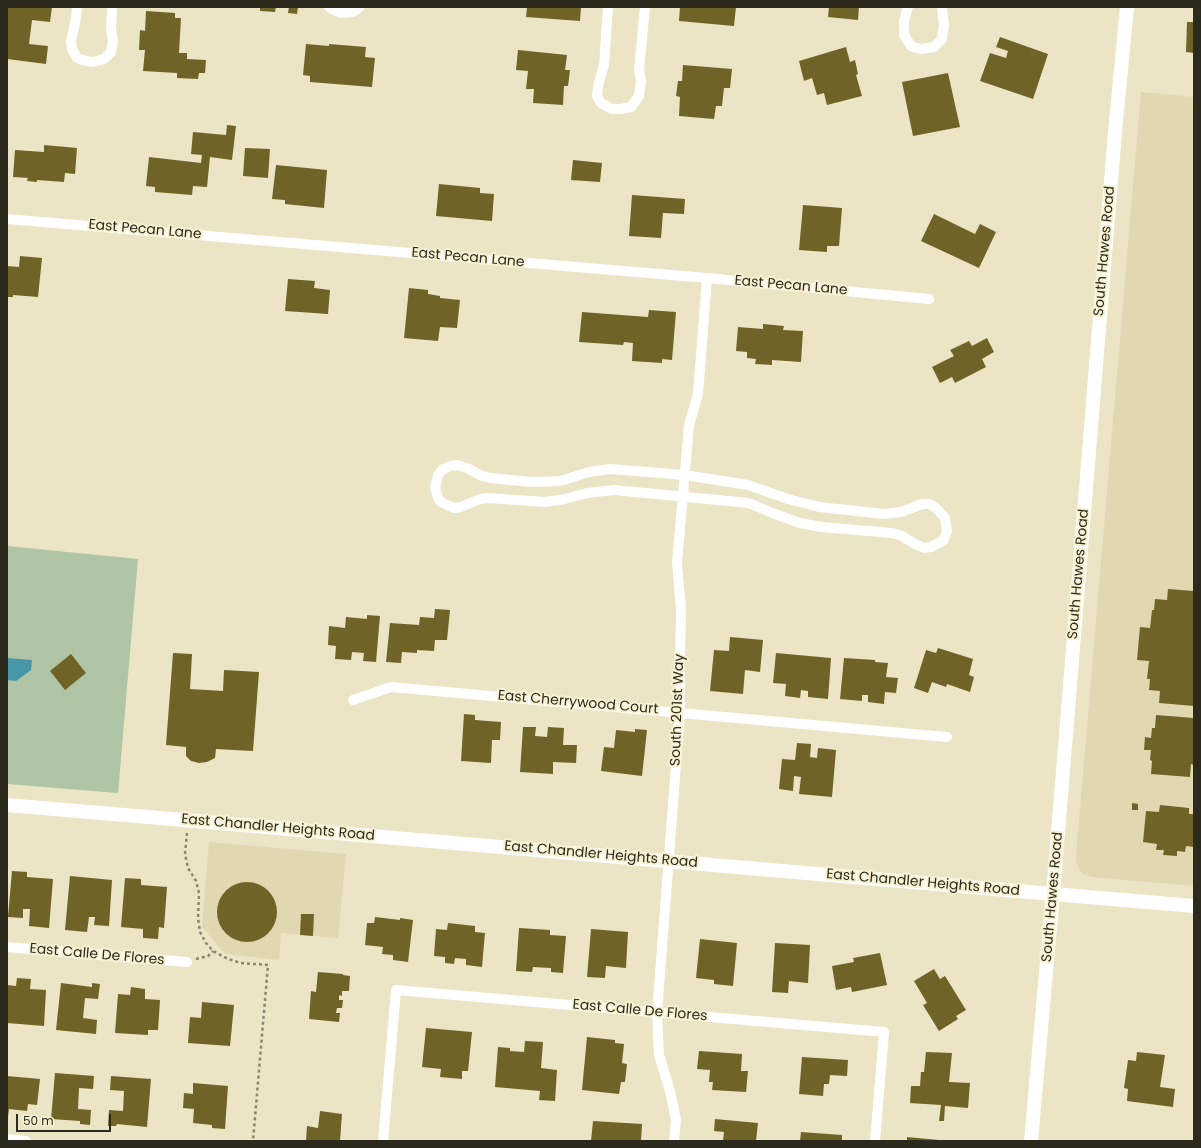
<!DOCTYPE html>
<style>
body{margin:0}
#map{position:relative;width:1201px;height:1148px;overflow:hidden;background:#ebe4c5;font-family:Poppins,sans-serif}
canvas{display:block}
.frame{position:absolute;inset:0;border:8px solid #2c291d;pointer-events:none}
.scale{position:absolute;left:16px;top:1114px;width:95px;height:18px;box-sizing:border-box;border:2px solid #2c291d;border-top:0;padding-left:5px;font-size:12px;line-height:14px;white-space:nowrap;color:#2c291d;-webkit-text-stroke:3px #f8f1d2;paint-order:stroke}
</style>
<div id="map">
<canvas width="1201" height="1148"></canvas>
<div class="frame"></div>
<div class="scale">50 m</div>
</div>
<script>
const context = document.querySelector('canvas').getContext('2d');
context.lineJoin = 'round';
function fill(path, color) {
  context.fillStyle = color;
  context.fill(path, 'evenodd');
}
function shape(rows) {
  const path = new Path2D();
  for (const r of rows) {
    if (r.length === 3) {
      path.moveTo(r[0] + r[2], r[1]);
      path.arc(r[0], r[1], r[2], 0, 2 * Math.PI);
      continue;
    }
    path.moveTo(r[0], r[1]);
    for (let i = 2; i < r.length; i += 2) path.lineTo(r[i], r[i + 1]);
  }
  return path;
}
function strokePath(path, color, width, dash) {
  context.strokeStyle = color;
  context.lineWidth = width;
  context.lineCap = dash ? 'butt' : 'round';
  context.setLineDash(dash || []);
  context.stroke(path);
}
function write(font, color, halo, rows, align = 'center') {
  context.font = font + ' Poppins,sans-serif';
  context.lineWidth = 4;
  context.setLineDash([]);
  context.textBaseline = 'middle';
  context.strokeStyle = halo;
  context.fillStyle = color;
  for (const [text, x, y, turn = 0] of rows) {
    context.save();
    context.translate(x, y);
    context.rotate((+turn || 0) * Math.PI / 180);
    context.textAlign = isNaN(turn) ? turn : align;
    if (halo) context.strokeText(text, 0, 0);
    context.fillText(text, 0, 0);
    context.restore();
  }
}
fill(shape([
 [1141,92,1194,97,1194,886,1091,877,1083,874,1080,871,1076,862,1076,856],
 [209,842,346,854,338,938,281,933,279,960,225,954,202,927]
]), '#e1d8b2');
fill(shape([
 [7,546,138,559,118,793,7,784]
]), '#afc5a6');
fill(shape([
 [7,658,32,660,31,670,16,681,7,680]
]), '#4996a9');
fill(shape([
 [7,7,52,7,50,22,32,20,29,44,48,46,46,64,7,59],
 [260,7,276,7,275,12,260,11],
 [289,7,298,7,297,14,288,13],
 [527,7,581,7,580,21,526,17],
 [680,7,736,7,734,26,679,21],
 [829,7,859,7,858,20,828,17],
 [146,11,175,13,175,18,181,18,179,53,187,53,187,59,206,60,205,73,199,73,198,79,177,78,177,73,143,71,145,50,139,50,140,30,145,31],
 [1187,22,1194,22,1194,53,1186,52],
 [1000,37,1048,54,1033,99,980,81,990,53,1006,58,1008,51,996,47],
 [306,44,329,46,329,44,366,47,365,57,375,58,372,87,310,82,310,76,303,75],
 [846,47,850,62,855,60,858,74,856,75,862,96,827,105,824,93,817,95,812,78,804,81,799,61],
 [518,50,567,55,565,70,570,70,568,86,564,86,563,105,533,103,534,89,526,89,528,71,516,70],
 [683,65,732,69,730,88,724,88,722,106,716,106,714,119,679,116,680,97,676,96,678,81,682,81],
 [948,73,960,127,913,136,902,82],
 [227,125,236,126,232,160,210,157,207,187,193,186,192,195,155,192,155,187,146,186,149,157,201,163,202,155,191,154,193,132,226,135],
 [44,145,77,148,75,174,65,173,64,182,37,180,37,182,27,181,28,178,13,177,15,150,44,152],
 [245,148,270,149,268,178,243,176],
 [573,160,602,163,600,182,571,180],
 [276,165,327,170,324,208,285,204,285,200,272,199],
 [439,184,480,188,480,193,494,194,492,221,436,216],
 [632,195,685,199,684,214,663,213,661,238,629,236],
 [803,205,842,208,839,246,827,246,827,252,799,250],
 [934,214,975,234,980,224,996,232,979,268,921,241],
 [20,256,42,258,38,297,13,295,13,297,7,297,7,266,19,267],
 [288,279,315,281,314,288,330,290,328,314,285,311],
 [409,288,428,290,428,294,440,296,440,298,460,300,457,328,440,327,438,341,404,338],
 [649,310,676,312,672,360,662,359,662,363,632,361,633,343,624,342,623,345,579,342,582,312,648,317],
 [763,324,784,326,783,330,803,331,801,362,772,360,772,365,755,364,756,359,747,358,747,352,736,351,738,327,763,329],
 [987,338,994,352,982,359,986,367,955,383,952,377,940,383,932,367,954,356,950,350,969,341,972,346],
 [1168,589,1194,591,1194,706,1159,703,1160,691,1149,690,1150,679,1147,679,1149,661,1137,660,1140,627,1150,628,1152,610,1154,610,1155,599,1167,600],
 [435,609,450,610,447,640,435,640,434,651,417,650,417,653,402,652,401,663,386,662,390,623,419,625,420,617,434,618],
 [367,615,380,616,376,662,363,661,364,653,352,652,351,660,335,659,336,646,328,645,329,626,345,628,346,617,367,619],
 [730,637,763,640,760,672,745,670,743,694,710,691,714,650,729,651],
 [938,648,973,659,969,675,974,677,970,692,947,684,946,687,932,682,928,693,914,688,926,650,936,653],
 [173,653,192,654,190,689,223,691,224,670,259,672,253,751,216,749,215,758,207,762,199,763,191,761,186,756,186,747,166,745],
 [776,653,831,658,828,699,808,697,808,691,801,690,800,698,785,696,786,684,773,683],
 [71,654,86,673,65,690,50,671],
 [844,658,875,660,875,662,888,663,886,677,898,678,896,693,885,692,884,704,868,702,868,695,862,695,862,701,840,699],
 [464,714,475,715,475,720,501,722,500,740,492,740,491,763,461,761],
 [1156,715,1194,718,1194,765,1191,764,1190,777,1151,774,1152,761,1150,760,1151,750,1144,750,1145,737,1151,738,1152,728,1155,728],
 [523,727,536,727,535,736,547,737,548,727,564,728,563,745,577,745,576,763,553,762,553,774,520,772],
 [635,729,647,730,642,776,601,771,604,747,614,748,616,730,635,732],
 [797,743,811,744,810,757,817,758,818,748,836,750,832,797,799,794,801,777,794,776,793,791,779,789,782,759,795,760],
 [1132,803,1138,804,1138,810,1132,810],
 [1160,805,1189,808,1189,814,1194,814,1194,847,1186,846,1185,852,1177,851,1177,856,1163,855,1164,850,1156,850,1157,844,1143,842,1146,811,1159,812],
 [12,871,27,872,27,877,53,879,49,928,29,926,30,909,23,909,23,918,8,917],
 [70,876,112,880,109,926,94,925,95,917,89,917,87,932,65,930],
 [125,878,141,879,141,885,167,887,164,928,159,927,158,939,143,938,143,929,121,927],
 [247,912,30],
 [301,914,314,914,313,936,300,935],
 [375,917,400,920,400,918,413,920,408,962,393,960,393,955,382,954,383,947,365,945,367,923,374,923],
 [448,923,475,926,475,932,485,933,482,967,466,965,466,959,455,958,454,964,445,963,445,957,434,956,436,929,447,930],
 [519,928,550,930,550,935,566,936,563,973,551,972,551,968,533,967,532,972,516,971],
 [591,929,628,932,626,968,606,966,605,978,587,977],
 [700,939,737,943,733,986,714,984,714,980,696,978],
 [775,943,810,945,808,983,789,981,788,993,772,992],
 [880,953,887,985,852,992,851,987,836,990,832,966,854,962,853,958],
 [934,969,940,979,945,976,966,1010,956,1016,958,1019,939,1031,923,1005,927,1003,914,981],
 [318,972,343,974,343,975,350,976,349,991,342,991,342,996,339,995,339,1000,343,1000,342,1008,337,1008,336,1013,340,1013,339,1022,309,1019,311,991,316,992],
 [17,978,31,979,30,989,46,990,44,1026,7,1023,7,985,16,986],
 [61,983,92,987,92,983,100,984,98,999,85,998,83,1018,97,1020,96,1034,56,1030],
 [131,987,145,989,145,999,160,1000,158,1030,148,1030,148,1035,115,1033,118,994,130,995],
 [202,1002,234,1005,230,1046,188,1043,190,1017,201,1018],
 [426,1028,472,1032,468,1071,462,1071,462,1079,440,1077,441,1069,422,1067],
 [587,1037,615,1040,615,1043,624,1044,622,1063,627,1064,625,1082,621,1082,619,1094,582,1090],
 [525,1041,543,1042,541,1068,557,1070,555,1101,539,1100,540,1091,495,1087,498,1047,510,1048,510,1051,524,1052],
 [699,1051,742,1054,741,1071,748,1071,746,1092,712,1090,713,1082,709,1082,710,1070,697,1069],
 [926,1052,952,1053,949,1082,970,1083,968,1108,945,1106,944,1121,939,1121,941,1105,910,1103,911,1086,920,1086,921,1072,924,1072],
 [1137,1052,1165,1055,1160,1087,1175,1089,1173,1107,1127,1101,1128,1089,1124,1088,1128,1060,1136,1061],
 [802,1057,848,1060,847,1076,830,1075,829,1084,824,1084,823,1096,799,1094],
 [55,1073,94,1076,93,1089,79,1088,78,1109,91,1110,90,1125,80,1124,80,1121,51,1119],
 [7,1076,40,1079,37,1105,28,1104,27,1111,9,1109,8,1117,7,1117],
 [111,1076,151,1079,147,1127,117,1124,116,1126,108,1126,109,1110,123,1111,124,1091,110,1090],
 [193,1083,228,1086,225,1129,212,1128,212,1125,193,1123,194,1109,183,1108,184,1093,193,1094],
 [320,1111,342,1114,340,1141,306,1141,307,1126,318,1128],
 [715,1119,758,1123,756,1141,723,1141,724,1132,714,1131],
 [593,1121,642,1124,641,1141,624,1140,624,1141,591,1141],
 [801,1132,842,1135,842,1141,800,1141],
 [907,1137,939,1140,939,1141,907,1141]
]), '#706327');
strokePath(shape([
 [187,833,185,854,188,868,196,881,199,893,198,918,200,932,206,943,213,951,228,959,241,963,268,965,253,1141],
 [196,959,208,956,213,951]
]), '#8a8570', 2.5, [3, 3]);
strokePath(shape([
 [77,7,76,18,71,42,72,49,77,58,86,61,93,62,104,59,111,52,113,41,111,28,112,7],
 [329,7,333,10,342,13,353,12,360,7],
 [608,7,604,65,598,86,597,96,601,103,612,109,621,109,631,107,639,96,641,81,639,70,645,7],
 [908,7,904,21,904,35,911,46,921,49,934,47,942,39,944,25,942,7],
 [7,219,707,278,929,299],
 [457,465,467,468,480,475,490,478,532,482,560,481,589,472,610,469,685,475,748,485,788,499,819,507,884,514,901,512,922,504,929,504,935,507,945,518,947,531,943,541,931,547,924,548,915,544,902,536,892,533,821,527,800,523,775,514,749,503,614,490,587,493,565,499,545,502,488,498,480,499,461,507,454,508,441,502,438,498,435,488,438,475,443,469,450,466,457,465],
 [353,700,391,687,947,737],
 [7,947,187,962],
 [7,1139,26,1141],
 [383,1141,396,990,884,1032,875,1141],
 [674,1141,676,1120,670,1091,659,1055,657,1013,680,713,680,662,681,610,677,563,689,425,698,394,707,278]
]), '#fff', 10);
strokePath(shape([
 [7,805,1194,906],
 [1031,1141,1053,894,1115,132,1127,7]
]), '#fff', 14);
write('14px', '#2c291d', '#f8f1d2', [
 ["East Pecan Lane",145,230,5],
 ["South Hawes Road",1105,251,-85],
 ["East Pecan Lane",468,258,5],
 ["East Pecan Lane",791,286,5],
 ["South Hawes Road",1079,574,-85],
 ["East Cherrywood Court",578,703,5],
 ["South 201st Way",678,710,-88],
 ["East Chandler Heights Road",278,828,5],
 ["East Chandler Heights Road",601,855,5],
 ["East Chandler Heights Road",923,883,5],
 ["South Hawes Road",1053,897,-85],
 ["East Calle De Flores",97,955,5],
 ["East Calle De Flores",640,1011,5]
]);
</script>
